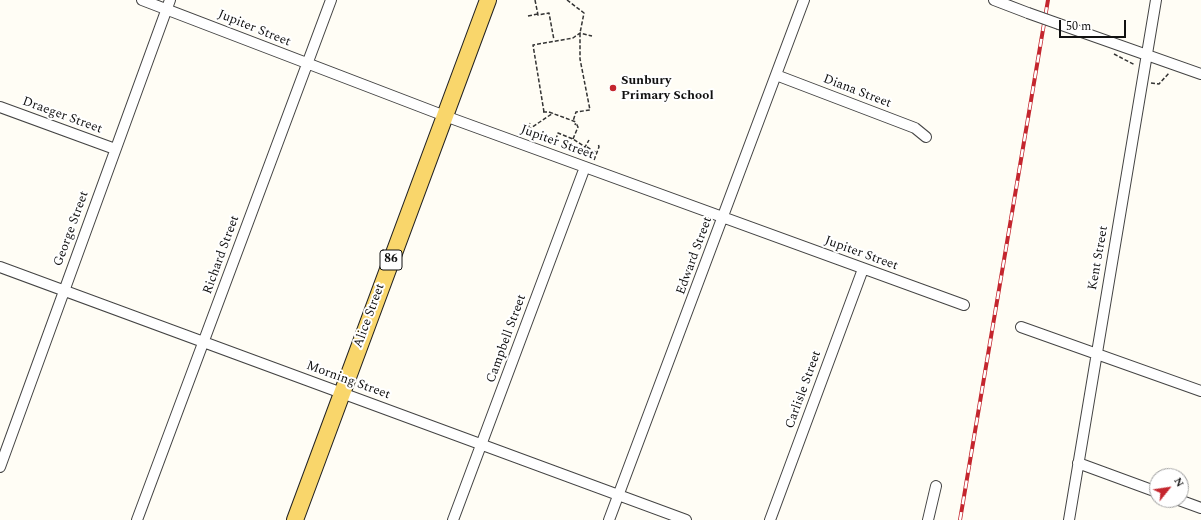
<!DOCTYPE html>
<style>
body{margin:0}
#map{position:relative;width:1201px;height:520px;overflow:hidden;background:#fffdf5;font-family:Spectral,serif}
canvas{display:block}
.north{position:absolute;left:1149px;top:468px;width:40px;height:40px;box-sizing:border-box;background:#fff;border:1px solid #a0a0a0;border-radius:50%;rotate:60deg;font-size:11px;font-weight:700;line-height:16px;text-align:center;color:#111}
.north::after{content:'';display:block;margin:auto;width:14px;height:18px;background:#c4262e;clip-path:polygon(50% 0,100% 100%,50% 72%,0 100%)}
.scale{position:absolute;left:1059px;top:20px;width:67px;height:18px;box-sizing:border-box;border:2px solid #111;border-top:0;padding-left:5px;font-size:12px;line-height:14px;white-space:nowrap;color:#111;-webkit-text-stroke:3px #fff;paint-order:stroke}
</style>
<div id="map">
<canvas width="1201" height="520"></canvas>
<div class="north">N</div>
<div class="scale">50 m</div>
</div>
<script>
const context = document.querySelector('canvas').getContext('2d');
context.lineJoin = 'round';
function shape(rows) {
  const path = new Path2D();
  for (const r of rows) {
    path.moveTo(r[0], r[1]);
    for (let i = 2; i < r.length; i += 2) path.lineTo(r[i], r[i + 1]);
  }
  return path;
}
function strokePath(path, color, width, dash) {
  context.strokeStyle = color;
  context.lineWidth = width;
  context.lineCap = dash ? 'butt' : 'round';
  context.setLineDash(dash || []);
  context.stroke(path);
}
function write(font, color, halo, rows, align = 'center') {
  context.font = font + ' Spectral,serif';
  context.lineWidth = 4;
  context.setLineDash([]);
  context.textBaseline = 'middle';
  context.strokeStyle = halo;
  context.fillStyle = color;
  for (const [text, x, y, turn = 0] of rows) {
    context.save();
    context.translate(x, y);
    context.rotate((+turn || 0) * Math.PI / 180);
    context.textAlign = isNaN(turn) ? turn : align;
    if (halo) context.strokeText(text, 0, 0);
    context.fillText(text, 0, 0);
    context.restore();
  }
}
const street = shape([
 [142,0,445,116,964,305],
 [994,0,1028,13],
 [1059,24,1201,74],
 [776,75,915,128,926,137],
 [0,107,115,149],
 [0,267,686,520],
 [1021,327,1201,391],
 [1078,463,1157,492],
 [0,467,170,0],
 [1179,500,1201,508],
 [137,520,331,0],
 [453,520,585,167],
 [609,520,804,0],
 [770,520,863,269],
 [928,520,936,486],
 [1069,520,1156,0]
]);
const primary = shape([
 [295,520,488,0]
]);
strokePath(street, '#444', 12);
strokePath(primary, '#222', 18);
strokePath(shape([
 [535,0,538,15,549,13,554,40],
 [567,0,584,13,580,33,580,59,590,110,576,112,573,121],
 [528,16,538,14],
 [1114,54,1135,65],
 [1151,83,1159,84,1169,73],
 [543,112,549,112,576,122,575,125],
 [544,112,533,45,573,38,580,33,592,36],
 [528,130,553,113],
 [526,135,530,123],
 [573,139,578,127,576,123],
 [554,145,558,133,573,139,585,147,589,140],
 [587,147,597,153],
 [594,160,599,147,598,143]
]), '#333', 1.5, [4, 2]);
strokePath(street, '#fff', 10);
strokePath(primary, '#f9d66b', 16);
const rail = shape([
 [960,520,1048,0]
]);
strokePath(rail, '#c4262e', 4);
strokePath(rail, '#fff', 2.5, [8]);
const streetBridge = shape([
 [1028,13,1059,24]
]);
strokePath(streetBridge, '#444', 12, []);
strokePath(streetBridge, '#fff', 10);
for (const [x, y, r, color] of [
 [613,88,4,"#c4262e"]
]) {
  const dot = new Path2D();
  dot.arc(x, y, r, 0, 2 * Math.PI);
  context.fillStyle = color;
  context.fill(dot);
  strokePath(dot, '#fff', 1.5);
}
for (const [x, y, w] of [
 [391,260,22]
]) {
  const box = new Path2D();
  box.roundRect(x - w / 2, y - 10, w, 20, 3);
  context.fillStyle = '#fff';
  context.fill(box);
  strokePath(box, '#111', 1);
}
write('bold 12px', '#111', null, [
 ["86",391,260]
]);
write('13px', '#111', '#fff', [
 ["Jupiter Street",254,29,22],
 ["Diana Street",857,92,21],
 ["Draeger Street",62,116,20],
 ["Jupiter Street",557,143,20],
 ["George Street",72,229,-70],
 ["Jupiter Street",861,254,20],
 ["Richard Street",222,255,-70],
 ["Edward Street",695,256,-70],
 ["Kent Street",1099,258,-80],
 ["Alice Street",370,316,-70],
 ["Campbell Street",507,339,-70],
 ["Morning Street",348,381,20],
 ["Carlisle Street",804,390,-70]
]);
write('bold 13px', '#111', '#fff', [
 ["Sunbury",621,81],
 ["Primary School",621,96]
], 'left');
</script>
